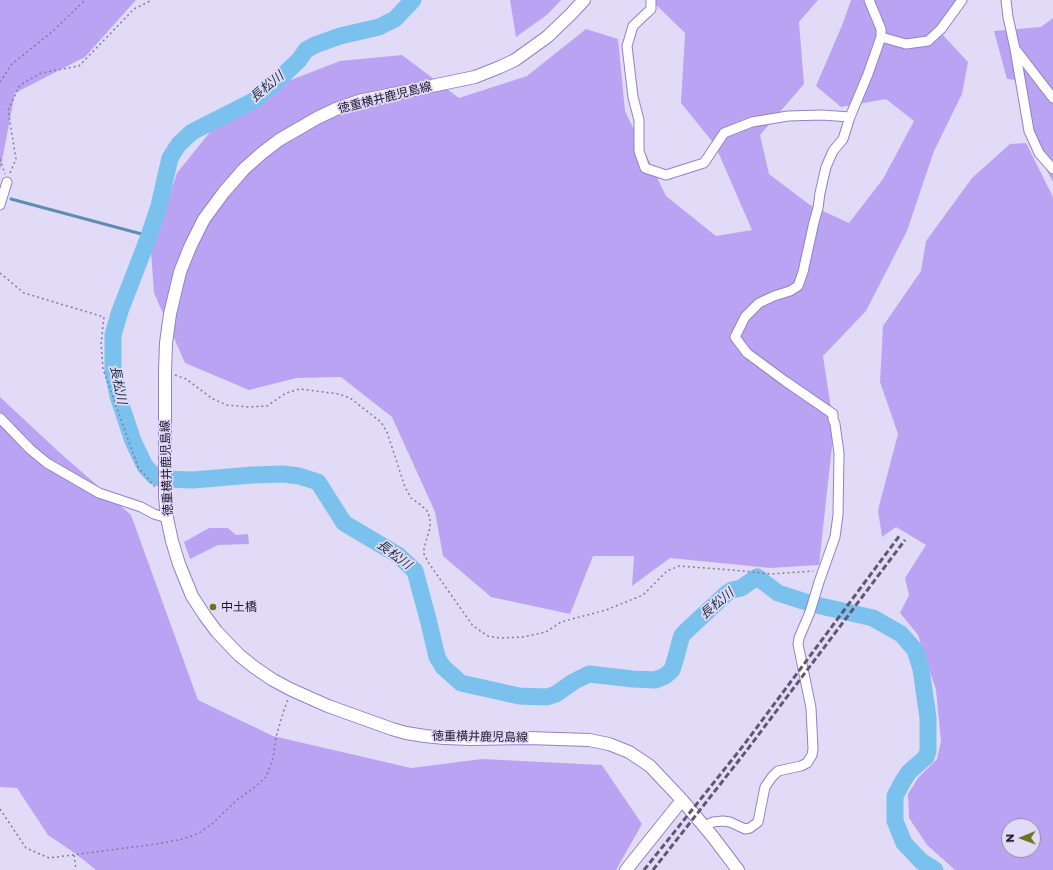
<!DOCTYPE html>
<meta charset="utf-8">
<style>
body{margin:0}
#map{position:relative;width:1053px;height:870px;overflow:hidden;background:#e2dbf8;font-family:Montserrat,sans-serif}
canvas{display:block}
.north{position:absolute;left:1001px;top:818px;width:40px;height:40px;box-sizing:border-box;background:#e2dbf8;border:1px solid #928ba7;border-radius:50%;rotate:269deg;font-size:11px;font-weight:700;line-height:16px;text-align:center;color:#1b132d}
.north::after{content:'';display:block;margin:auto;width:14px;height:18px;background:#687420;clip-path:polygon(50% 0,100% 100%,50% 72%,0 100%)}
</style>
<div id="map">
<canvas width="1053" height="870"></canvas>
<div class="north">N</div>
</div>
<script>
const context = document.querySelector('canvas').getContext('2d');
context.lineJoin = 'round';
function fill(path, color) {
  context.fillStyle = color;
  context.fill(path, 'evenodd');
}
function shape(rows) {
  const path = new Path2D();
  for (const r of rows) {
    path.moveTo(r[0], r[1]);
    for (let i = 2; i < r.length; i += 2) path.lineTo(r[i], r[i + 1]);
  }
  return path;
}
function strokePath(path, color, width, dash) {
  context.strokeStyle = color;
  context.lineWidth = width;
  context.lineCap = dash ? 'butt' : 'round';
  context.setLineDash(dash || []);
  context.stroke(path);
}
function write(font, color, halo, rows, align = 'center') {
  context.font = font + ' Montserrat,"Noto Sans JP",sans-serif';
  context.lineWidth = 3.5;
  context.setLineDash([]);
  context.textBaseline = 'middle';
  context.strokeStyle = halo;
  context.fillStyle = color;
  for (const [text, x, y, turn = 0] of rows) {
    context.save();
    context.translate(x, y);
    context.rotate((+turn || 0) * Math.PI / 180);
    context.textAlign = isNaN(turn) ? turn : align;
    if (halo) context.strokeText(text, 0, 0);
    context.fillText(text, 0, 0);
    context.restore();
  }
}
fill(shape([
 [0,0,136,0,85,57,15,93,0,171],
 [510,0,561,0,548,14,516,37],
 [651,0,818,0,799,22,804,84,760,135,769,174,810,205,849,223,883,179,914,121,886,99,841,107,816,86,843,23,851,0,958,0,942,34,968,62,962,94,934,151,907,231,866,311,823,356,834,428,819,565,770,568,670,558,632,586,634,556,593,556,570,614,491,597,443,556,435,512,392,417,341,377,297,378,249,390,185,363,154,293,151,251,177,173,210,132,283,83,340,61,402,55,459,98,527,76,586,29,618,39,625,111,666,196,716,236,752,230,715,145,681,103,685,33],
 [1053,18,1053,182,1027,133,1016,80,1007,79,994,31,1041,27],
 [1026,143,1053,197,1053,870,955,870,927,845,909,818,908,794,918,778,937,759,941,741,936,690,918,635,900,613,909,595,905,578,926,545,896,527,882,537,878,510,898,434,880,382,883,326,921,271,926,241,972,178,1010,144],
 [1009,826,1033,826,1033,850,1009,850],
 [0,397,59,452,131,515,198,700,273,736,411,768,482,759,602,765,642,824,616,870,96,870,76,854,48,835,17,788,0,787],
 [209,528,228,528,236,535,248,534,249,544,218,545,190,559,184,542]
]), '#bba3f4');
strokePath(shape([
 [11,199,149,236]
]), '#5e8db4', 3);
strokePath(shape([
 [413,0,395,19,379,27,340,36,315,45,306,50,299,60,276,82,255,100,192,132,179,144,170,158,159,206,149,236,120,311,113,335,113,372,118,396,133,441,145,466,154,476,163,479,193,480,252,475,283,474,299,476,318,482,344,523,398,555,415,571,428,619,437,657,443,667,461,683,519,696,547,697,556,694,573,682,589,674,633,679,655,680,665,676,672,670,676,657,681,638,683,634,727,593,732,590,741,588,757,577,778,593,812,604,873,618,901,634,915,650,921,669,928,718,928,751,926,757,909,772,903,781,895,796,895,821,904,843,921,861,935,870]
]), '#7bc1ee', 17);
const street = shape([
 [651,0,651,9,633,26,627,46,633,97,639,120,639,151,645,168,666,175,704,163,724,133,752,122,788,116,822,115,850,117],
 [1006,0,1008,17,1015,49,1029,131,1039,153,1053,169],
 [881,37,906,44,928,41,941,29,962,0],
 [1016,50,1053,98],
 [0,205,7,182],
 [0,418,30,449,47,463,99,493,141,507,154,514,167,518],
 [704,826,713,822,723,821,730,822,745,829,750,828,758,822,765,787,772,777,778,771,801,766,807,763,812,755,813,749,811,708,798,644,799,638,810,612,819,582,835,537,838,515,839,453,835,424,833,419,833,414,785,381,747,353,735,337,745,317,759,303,774,296,790,291,798,286,803,272,814,222,818,208,820,193,826,167,833,151,843,139,850,117,868,74,881,37,881,29,869,0]
]);
const secondary = shape([
 [584,0,571,14,547,37,515,60,500,67,475,77,359,101,336,109,317,118,279,140,262,153,244,169,224,192,204,219,190,247,180,272,170,314,166,343,165,372,165,496,167,518,172,541,179,564,192,596,205,616,217,632,239,655,254,667,273,680,292,690,328,706,392,729,406,733,425,736,444,738,471,739,528,738,589,740,609,744,629,752,650,766,682,800,713,837,738,870],
 [626,870,682,800]
]);
strokePath(street, '#9480c4', 11);
strokePath(secondary, '#9480c4', 14);
strokePath(shape([
 [0,82,12,64,53,31,84,1,86,0],
 [0,159,5,174],
 [10,173,16,159,8,110,20,85,41,73,79,66,134,9,152,0],
 [0,273,24,293,104,317,101,344,103,369,138,467,155,487],
 [175,375,186,379,213,399,227,405,249,407,267,406,286,393,300,389,339,394,350,398,381,422,387,432,405,487,411,498,421,505,428,512,430,520,430,528,424,548,424,554,428,562,473,626,488,636,500,638,523,637,546,632,561,622,606,610,643,595,667,571,679,566,732,570,772,574,813,571],
 [0,809,26,848,49,858,157,844,183,839,199,833,212,824,237,800,251,790,266,777,273,758,276,737,283,713,288,699],
 [74,855,76,870]
]), '#847c98', 1.5, [2, 3]);
strokePath(street, '#fff', 9);
strokePath(secondary, '#fff', 12);
strokePath(shape([
 [644,870,743,746,900,535],
 [653,870,747,750,905,540]
]), '#5f5873', 3, [6, 3]);
for (const [x, y, r, color] of [
 [213,607,4,"#687420"]
]) {
  const dot = new Path2D();
  dot.arc(x, y, r, 0, 2 * Math.PI);
  context.fillStyle = color;
  context.fill(dot);
  strokePath(dot, '#e2dbf8', 1.5);
}
write('12px', '#1b132d', '#e2dbf8', [
 ["徳重横井鹿児島線",385,98,-14],
 ["徳重横井鹿児島線",167,468,-92],
 ["徳重横井鹿児島線",480,737,1]
]);
write('12px', '#1b132d', '#e2dbf8', [
 ["中土橋",221,607]
], 'left');
write('italic 13px', '#1a303e', '#e2dbf8', [
 ["長松川",267,87,-40],
 ["長松川",118,385,79],
 ["長松川",394,555,37],
 ["長松川",717,604,-40]
]);
</script>
